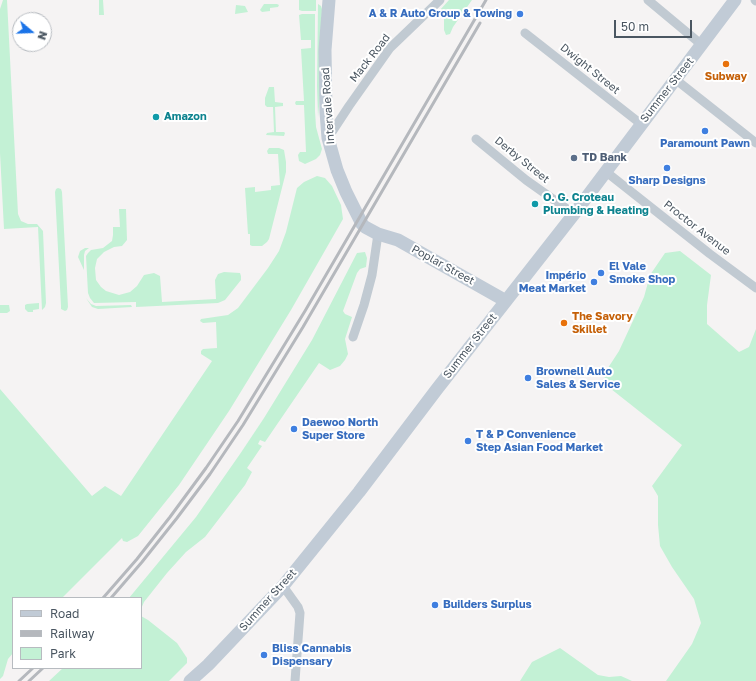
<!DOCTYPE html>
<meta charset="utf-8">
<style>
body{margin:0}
#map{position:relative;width:756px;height:681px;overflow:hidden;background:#f5f3f3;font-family:"Golos Text",sans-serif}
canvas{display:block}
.legend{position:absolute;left:12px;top:597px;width:130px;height:72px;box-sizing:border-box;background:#fff;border:1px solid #b7bbc0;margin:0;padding:5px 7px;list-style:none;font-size:12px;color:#4a5661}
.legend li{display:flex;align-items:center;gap:8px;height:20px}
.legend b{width:20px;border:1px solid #b7bbc0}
.north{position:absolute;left:12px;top:12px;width:40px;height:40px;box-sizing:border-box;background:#fff;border:1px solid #b7bbc0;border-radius:50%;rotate:109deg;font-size:11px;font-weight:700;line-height:16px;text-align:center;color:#4a5661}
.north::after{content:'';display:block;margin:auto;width:14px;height:18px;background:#1a73e8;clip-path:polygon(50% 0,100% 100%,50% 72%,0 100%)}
.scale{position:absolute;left:614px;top:20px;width:78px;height:18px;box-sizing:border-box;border:2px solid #4a5661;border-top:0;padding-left:5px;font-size:12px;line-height:14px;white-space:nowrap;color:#4a5661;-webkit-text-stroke:3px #fff;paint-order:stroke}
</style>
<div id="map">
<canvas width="756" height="681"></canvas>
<ul class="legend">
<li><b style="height:5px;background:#c1cbd6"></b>Road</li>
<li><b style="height:5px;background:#b5b8bd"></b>Railway</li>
<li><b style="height:11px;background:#c3f1d5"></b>Park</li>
</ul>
<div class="north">N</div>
<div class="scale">50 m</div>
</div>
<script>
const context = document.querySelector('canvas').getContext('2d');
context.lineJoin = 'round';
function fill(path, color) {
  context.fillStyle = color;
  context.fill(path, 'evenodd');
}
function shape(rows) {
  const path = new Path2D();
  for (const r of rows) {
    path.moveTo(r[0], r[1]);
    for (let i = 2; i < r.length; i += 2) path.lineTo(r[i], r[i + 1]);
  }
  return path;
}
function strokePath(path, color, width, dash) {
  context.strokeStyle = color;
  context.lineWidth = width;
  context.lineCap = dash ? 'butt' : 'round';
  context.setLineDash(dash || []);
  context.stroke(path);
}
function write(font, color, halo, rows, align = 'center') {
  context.font = font + ' "Golos Text",sans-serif';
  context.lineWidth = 4;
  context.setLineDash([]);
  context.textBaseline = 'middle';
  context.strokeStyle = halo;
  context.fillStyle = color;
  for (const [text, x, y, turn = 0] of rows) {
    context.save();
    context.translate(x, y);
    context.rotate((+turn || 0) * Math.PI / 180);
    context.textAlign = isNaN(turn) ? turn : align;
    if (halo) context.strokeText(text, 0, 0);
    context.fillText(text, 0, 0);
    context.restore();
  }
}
fill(shape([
 [3,0,7,0,18,214,21,221,28,224,37,224,43,231,46,303,45,307,42,310,38,227,4,229,0,153,0,9],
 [99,0,103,0,104,15,99,15],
 [299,0,316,0,316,11,302,11,299,10],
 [449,0,472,0,453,27,450,34,446,35,444,30,444,19,440,16,440,10],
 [264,4,277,4,279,5,278,7,270,8,270,11,262,12,260,10],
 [318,4,321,6,322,9,320,95,318,117,317,86],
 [236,5,245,6,248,12,235,14],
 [302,14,315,14,315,111,316,127,322,149,320,155,316,159,305,164,299,161,298,155,300,152,306,152,304,105,296,105,295,103,296,101,304,101,301,49,311,48,311,40,301,40,299,15],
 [269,87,274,87,275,102,283,103,283,106,275,107,276,132,284,132,285,133,284,136,266,135,267,133,274,132,273,107,267,107,265,105,265,98],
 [269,148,279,148,284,150,286,162,286,172,269,239,267,242,262,246,252,246,250,245,250,234,248,234,245,188,255,187,255,192,271,190,271,186,280,185,278,154,268,154,267,151],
 [317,176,325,178,332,186,341,205,343,219,291,310,229,411,179,485,138,536,127,542,123,541,122,538,62,598,13,598,13,653,8,659,3,676,0,679,0,389,92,496,105,486,121,496,212,361,201,354,201,351,203,349,217,348,216,322,203,323,200,321,201,319,228,315,238,308,268,268,279,251,286,232,297,188,304,182],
 [58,188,61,189,62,192,68,307,67,310,65,311,61,309,61,306,55,192,56,189],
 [119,209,126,209,127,240,122,246,114,247,104,252,97,259,95,268,96,280,101,287,106,291,119,295,130,292,137,286,144,275,154,273,160,276,162,302,216,299,215,280,218,274,224,272,240,273,241,276,241,280,225,300,218,303,136,307,136,302,94,303,90,298,88,293,86,256,88,253,91,250,103,248,112,241,113,235,113,227,120,227],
 [85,248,89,248,85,251,84,255,84,270,78,257,80,251],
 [680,251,711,275,707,305,707,324,739,352,749,347,756,329,756,681,666,681,692,644,701,623,694,599,672,567,660,546,658,525,658,496,652,486,682,445,606,385,604,374,619,351,644,297,650,275,665,253],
 [365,252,367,258,366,267,360,269,357,273,343,311,345,314,352,317,345,339,348,354,345,360,340,366,330,370,319,363,265,442,260,440,258,444,262,446,247,468,252,472,245,485,205,537,186,552,167,573,144,602,141,609,141,598,129,598,196,517,240,454,264,418,312,340,357,253],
 [86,298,91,304,96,306,131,305,132,307,98,309,92,307],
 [39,303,39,309,33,310,33,312,28,312,25,309,25,305,27,304],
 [0,305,9,305,10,311,7,313,0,313],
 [141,616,148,620,177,643,187,658,187,663,169,681,49,681,63,668,141,668],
 [560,648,598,675,609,677,621,676,632,681,520,681,532,662]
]), '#c3f1d5');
strokePath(shape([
 [648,0,702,45],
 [755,0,756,1],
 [525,33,641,124],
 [675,79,756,143],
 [328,138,349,106,390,48,440,0],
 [476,139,526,180,574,214],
 [605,171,710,254,756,288],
 [353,337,364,305,372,275,378,234],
 [283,586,298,607,300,613,295,681]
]), '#c1cad2', 9);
strokePath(shape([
 [329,0,325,50,326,112,328,138,337,170,346,192,362,224,365,227,378,234,398,240,506,301],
 [190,681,208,665,283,586,359,492,437,389,574,214,735,0]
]), '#c1cbd6', 13);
strokePath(shape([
 [103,598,137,559,170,517,206,468,238,421,305,311,486,0],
 [111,598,142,562,177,518,210,474,243,425,303,327,480,23],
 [19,681,33,668],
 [29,681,43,668]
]), '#b5b8bd', 3);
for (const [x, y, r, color] of [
 [520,14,4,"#3f7fe0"],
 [726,64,4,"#e8710a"],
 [156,117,4,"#0f9aa8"],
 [705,131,4,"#3f7fe0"],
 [574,158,4,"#5c6f8a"],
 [667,168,4,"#3f7fe0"],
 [535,204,4,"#0f9aa8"],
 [601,273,4,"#3f7fe0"],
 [594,282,4,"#3f7fe0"],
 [564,323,4,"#e8710a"],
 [528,378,4,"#3f7fe0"],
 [294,429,4,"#3f7fe0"],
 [468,441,4,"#3f7fe0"],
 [435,605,4,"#3f7fe0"],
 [264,655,4,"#3f7fe0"]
]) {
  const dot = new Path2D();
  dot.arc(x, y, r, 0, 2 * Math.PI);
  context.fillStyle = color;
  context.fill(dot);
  strokePath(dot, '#fff', 1.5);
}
write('bold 11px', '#366cbe', '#fff', [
 ["A & R Auto Group & Towing",512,14,"right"],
 ["Paramount Pawn",705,144,"center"],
 ["Sharp Designs",667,181,"center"],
 ["El Vale",609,267],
 ["Smoke Shop",609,280],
 ["Império",586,276,"right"],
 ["Meat Market",586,289,"right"],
 ["Brownell Auto",536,372],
 ["Sales & Service",536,385],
 ["Daewoo North",302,423],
 ["Super Store",302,436],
 ["T & P Convenience",476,435],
 ["Step Asian Food Market",476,448],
 ["Builders Surplus",443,605],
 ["Bliss Cannabis",272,649],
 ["Dispensary",272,662]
], 'left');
write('11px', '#4a5661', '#fff', [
 ["Mack Road",370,58,-52],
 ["Dwight Street",590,69,39],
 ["Summer Street",667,90,-52],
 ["Intervale Road",328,106,-94],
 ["Derby Street",522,160,39],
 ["Proctor Avenue",697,228,38],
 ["Poplar Street",443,265,29],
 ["Summer Street",470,346,-52],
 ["Summer Street",268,600,-48]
]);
write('bold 11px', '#c56008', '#fff', [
 ["Subway",726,77],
 ["The Savory",572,317,"left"],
 ["Skillet",572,330,"left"]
]);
write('bold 11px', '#0d838f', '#fff', [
 ["Amazon",164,117],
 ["O. G. Croteau",543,198],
 ["Plumbing & Heating",543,211]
], 'left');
write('bold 11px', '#4e5e75', '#fff', [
 ["TD Bank",582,158]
], 'left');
</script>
